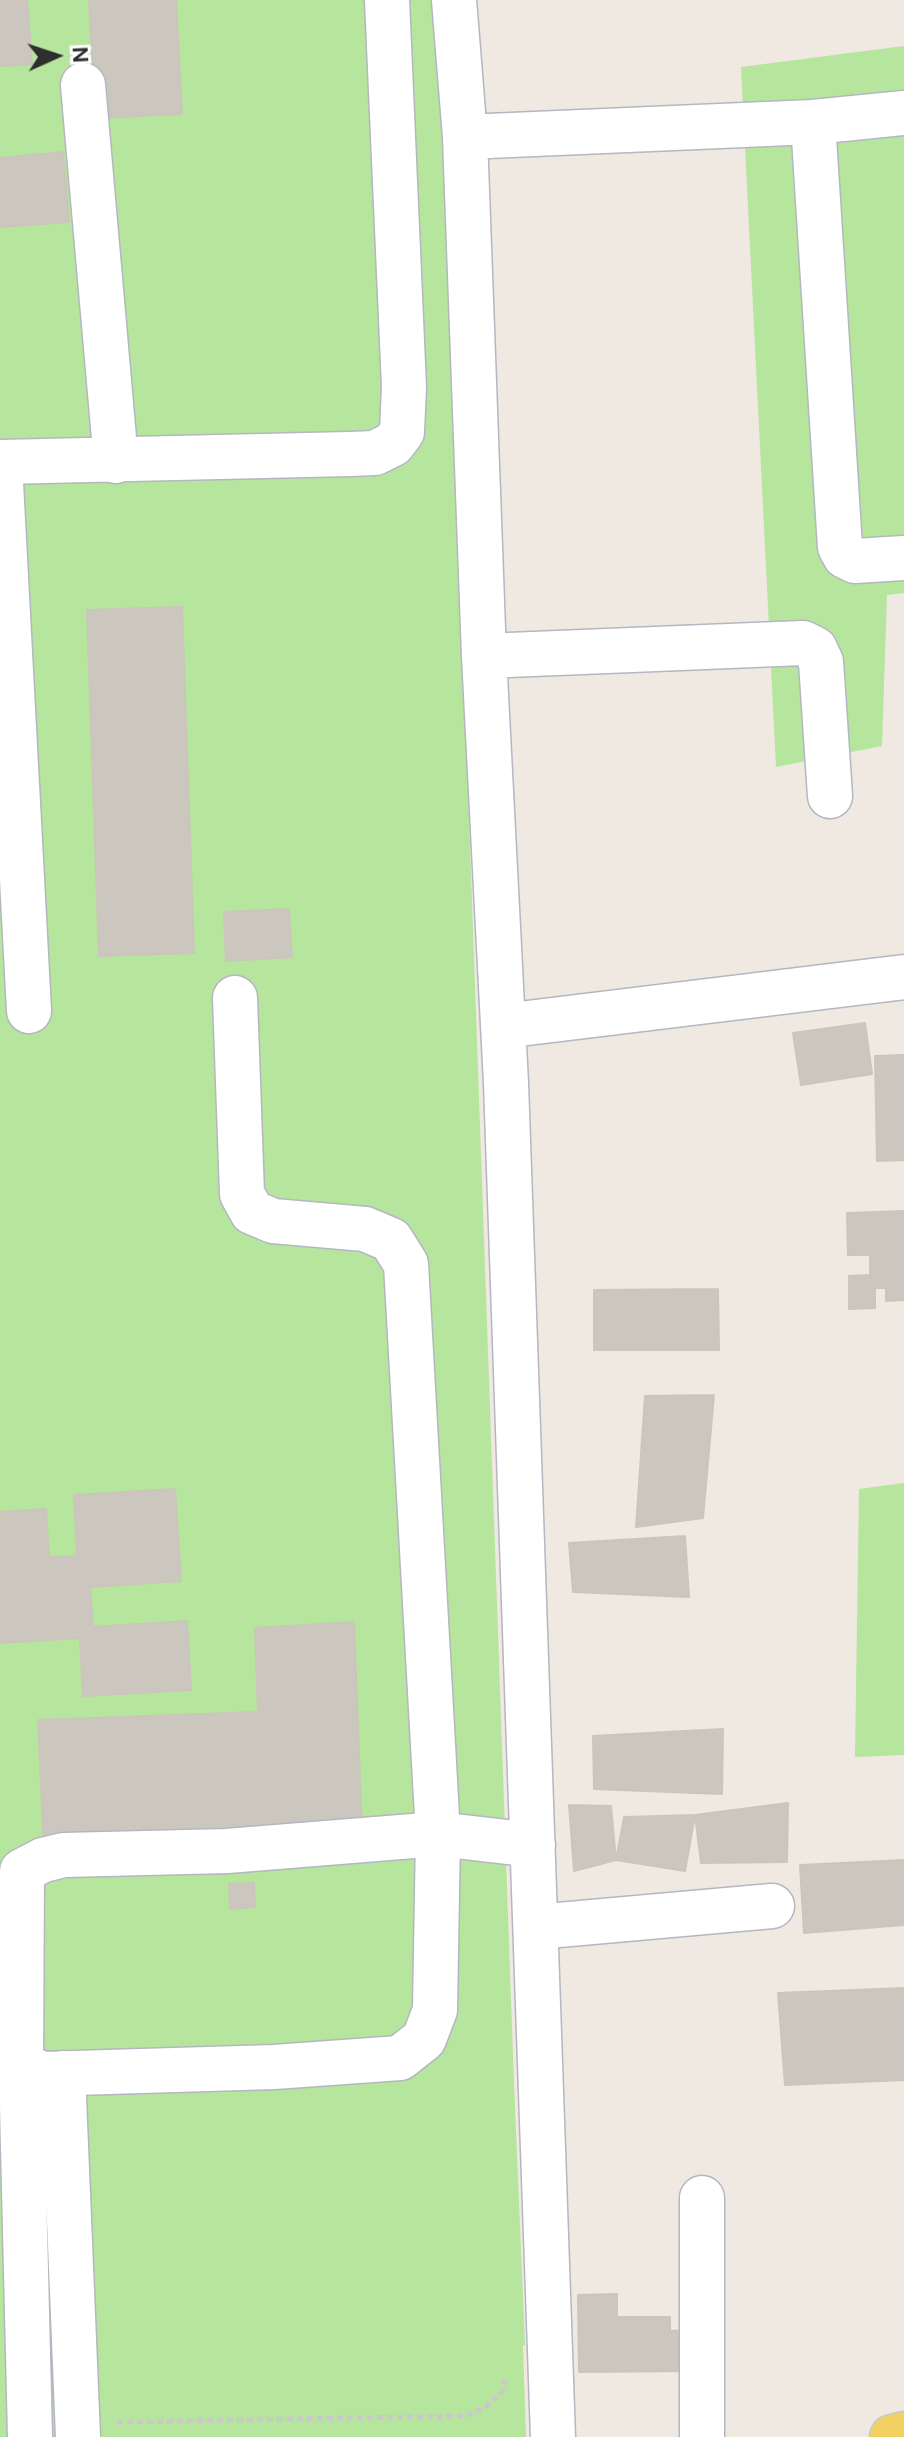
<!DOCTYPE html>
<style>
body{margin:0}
#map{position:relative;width:904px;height:2437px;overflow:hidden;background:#efe9e1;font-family:"DM Sans",sans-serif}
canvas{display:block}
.north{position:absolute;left:16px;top:16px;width:80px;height:80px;-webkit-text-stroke:6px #fff;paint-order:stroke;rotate:87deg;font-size:22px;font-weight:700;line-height:32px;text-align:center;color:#2e2e2e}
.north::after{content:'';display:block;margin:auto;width:28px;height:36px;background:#2e2e2e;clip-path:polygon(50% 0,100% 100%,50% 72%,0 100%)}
</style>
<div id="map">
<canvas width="904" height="2437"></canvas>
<div class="north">N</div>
</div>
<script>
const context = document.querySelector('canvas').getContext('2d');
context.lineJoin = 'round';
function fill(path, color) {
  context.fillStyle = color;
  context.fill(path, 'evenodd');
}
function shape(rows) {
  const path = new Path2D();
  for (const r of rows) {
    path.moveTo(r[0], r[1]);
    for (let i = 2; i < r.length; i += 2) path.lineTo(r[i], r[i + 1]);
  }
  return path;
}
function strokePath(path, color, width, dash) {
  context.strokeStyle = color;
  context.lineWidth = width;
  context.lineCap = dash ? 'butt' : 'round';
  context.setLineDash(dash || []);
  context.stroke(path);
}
fill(shape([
 [0,0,440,0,514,2084,525,2345,523,2346,526,2437,0,2437],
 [904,46,904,593,887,595,882,746,776,767,741,67],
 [904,1483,904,1755,855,1757,859,1489]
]), '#b6e59e');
const building = shape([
 [0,0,27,0,32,64,0,66,0,0],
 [89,0,176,0,182,114,95,118,89,0],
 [63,152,69,222,0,227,0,158,63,152],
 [182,607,194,953,99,956,87,610,182,607],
 [289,909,292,957,226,961,224,912,289,909],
 [865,1023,872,1074,801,1085,793,1033,865,1023],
 [904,1055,904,1160,877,1161,875,1056,904,1055],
 [904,1211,904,1300,886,1301,886,1288,875,1288,875,1308,849,1309,849,1276,870,1275,870,1255,848,1255,847,1213,904,1211],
 [718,1289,719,1350,594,1350,594,1290,718,1289],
 [714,1395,703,1518,636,1527,645,1396,714,1395],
 [175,1489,181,1581,90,1587,93,1627,187,1621,191,1690,83,1696,80,1638,0,1643,0,1512,46,1509,49,1557,77,1556,74,1495,175,1489],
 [685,1536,689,1597,573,1592,569,1543,685,1536],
 [354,1622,362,1834,44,1848,38,1720,258,1712,255,1628,354,1622],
 [723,1729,722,1794,594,1789,593,1736,723,1729],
 [788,1803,787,1862,701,1863,695,1815,788,1803],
 [569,1805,611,1806,616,1860,574,1871,569,1805],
 [695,1815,685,1871,616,1860,624,1817,695,1815],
 [904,1860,904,1925,804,1933,800,1865,904,1860],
 [254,1883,255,1907,230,1909,229,1884,254,1883],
 [904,1988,904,2080,785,2085,778,1993,904,1988],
 [617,2294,617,2317,670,2317,670,2331,692,2330,692,2371,579,2372,578,2295,617,2294]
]);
fill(building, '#cbc7bf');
strokePath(building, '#cbc5ba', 2);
const minor = shape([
 [454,0,465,137,484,656,506,1083,553,2437],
 [83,85,116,461],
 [813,122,840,547,845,556,855,561,904,558],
 [465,137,813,122,904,113],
 [0,462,350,454,375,453,393,444,402,432,404,387,387,0],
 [0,464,29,1011],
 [484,656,803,643,815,649,821,662,830,796],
 [235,998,242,1194,252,1212,273,1221,365,1229,391,1240,406,1264,438,1834,435,2010,424,2039,400,2058,274,2067,42,2074,21,2064,22,1871,43,1860,64,1855,227,1851,438,1834,533,1845],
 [503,1026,904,977],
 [536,1927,772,1906],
 [21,2064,30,2437],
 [63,2073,78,2437],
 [702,2437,702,2198]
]);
const major = shape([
 [892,2437,904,2434]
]);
strokePath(minor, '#b4b7c1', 47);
strokePath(major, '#c9c9c9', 47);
strokePath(shape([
 [117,2422,466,2416,484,2408,501,2393,507,2376]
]), '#c9c9c9', 5, [6, 4]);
strokePath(minor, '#fff', 44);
strokePath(major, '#f2d163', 44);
</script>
